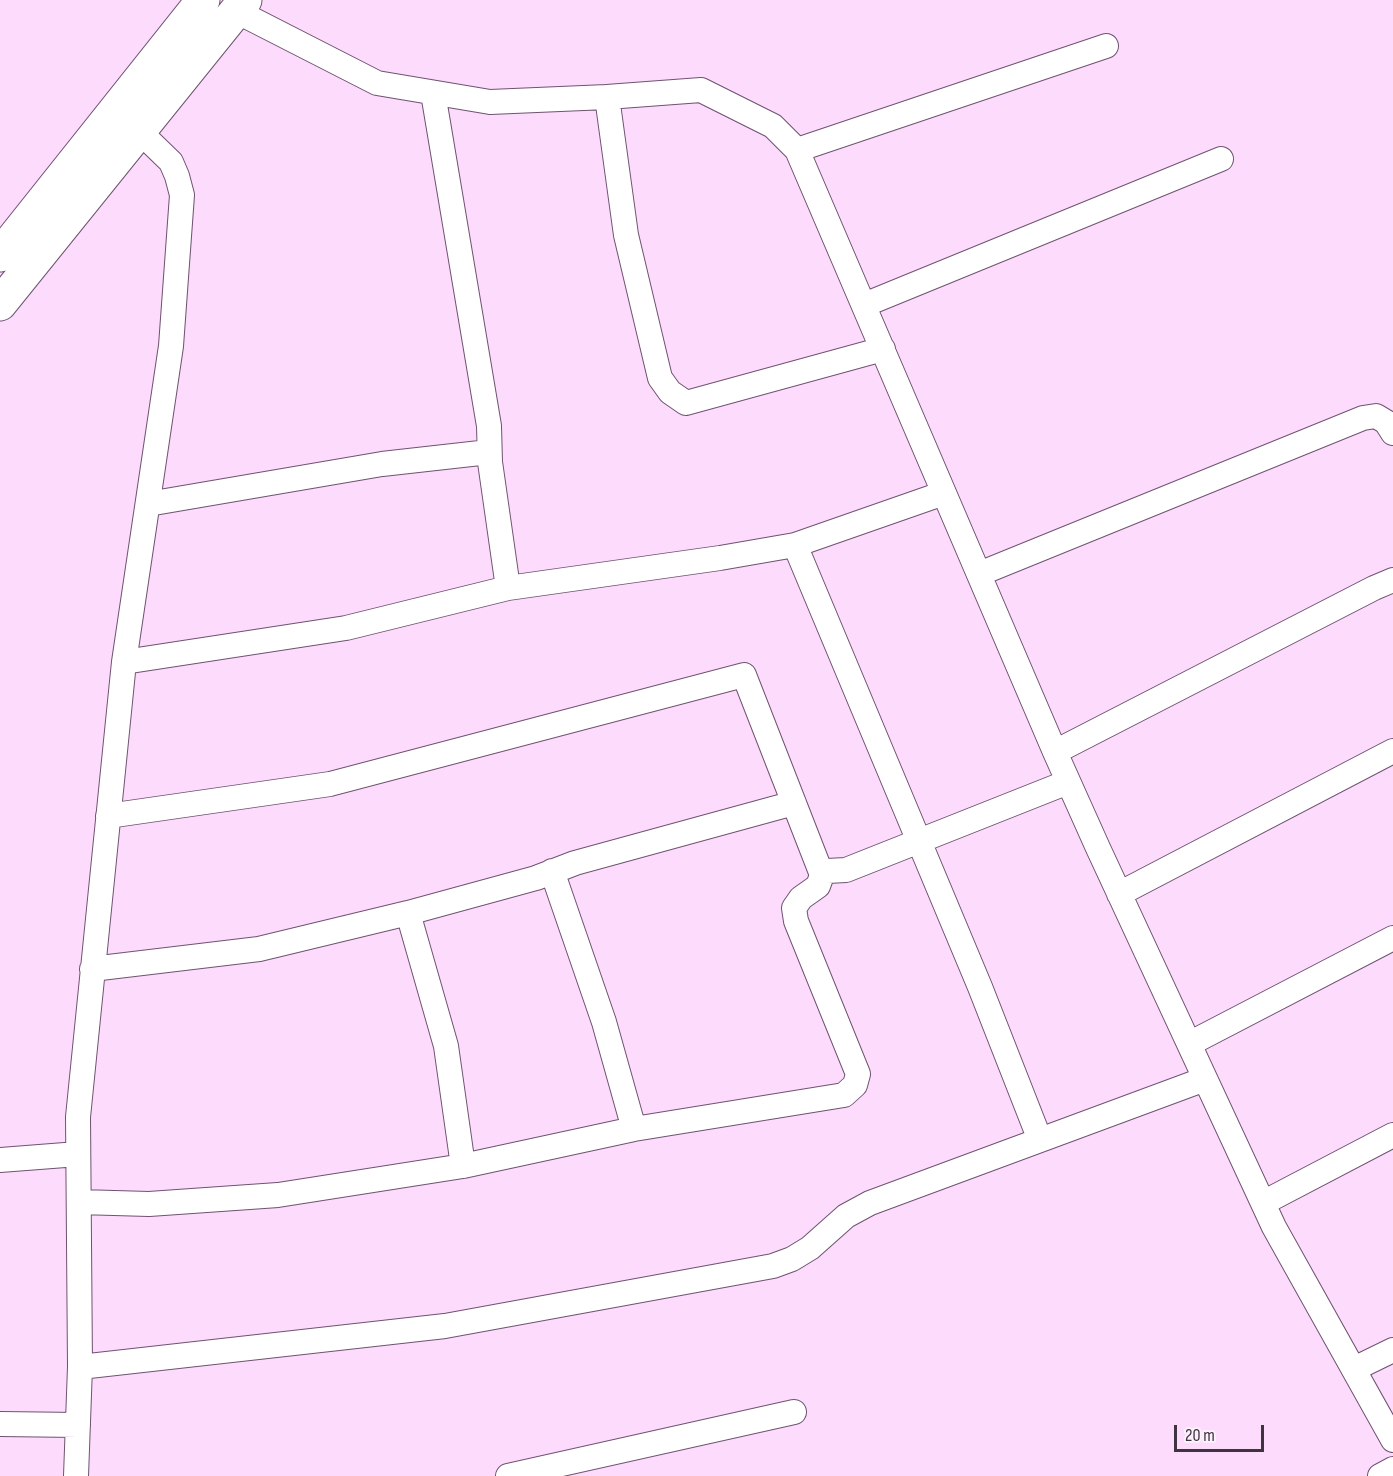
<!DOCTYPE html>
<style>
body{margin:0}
#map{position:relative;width:1393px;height:1476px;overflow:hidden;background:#fcdbfc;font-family:"Sofia Sans Condensed",sans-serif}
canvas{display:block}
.scale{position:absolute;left:1174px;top:1425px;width:90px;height:27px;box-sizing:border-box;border:3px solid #403340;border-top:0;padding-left:8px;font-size:18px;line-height:21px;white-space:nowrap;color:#403340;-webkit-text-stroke:4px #fdf0fd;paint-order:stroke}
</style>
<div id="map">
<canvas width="1393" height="1476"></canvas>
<div class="scale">20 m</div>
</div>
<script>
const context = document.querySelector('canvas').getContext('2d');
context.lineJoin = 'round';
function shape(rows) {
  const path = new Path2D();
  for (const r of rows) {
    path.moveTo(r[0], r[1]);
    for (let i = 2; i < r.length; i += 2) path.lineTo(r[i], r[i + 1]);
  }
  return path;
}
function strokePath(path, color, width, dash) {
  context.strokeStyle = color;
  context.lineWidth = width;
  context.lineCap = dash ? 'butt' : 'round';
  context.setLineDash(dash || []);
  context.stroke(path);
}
const minor = shape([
 [236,11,377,83,490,102,607,97,701,90,773,126,797,150,1055,752,1098,848,1274,1227,1393,1440],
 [433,93,489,426,490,462,508,588],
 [607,97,626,235,660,378,670,392,686,403,883,349],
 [797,150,1106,46],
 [864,305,1221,159],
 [148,504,382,464,489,452],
 [795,545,980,987,1040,1140],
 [979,574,1363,418,1376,416,1386,422,1393,433],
 [124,662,346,628,508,588,720,558,795,545,944,493],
 [1055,752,1374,588,1393,580],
 [552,871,604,1022,634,1129],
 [822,875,827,871,846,870,1068,782],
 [1119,894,1393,751],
 [408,913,446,1046,463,1166],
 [92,969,259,949,408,913,536,878,575,863,794,803],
 [1189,1044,1393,938],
 [0,1160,78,1154],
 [79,1202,149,1204,278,1195,463,1166,634,1129,844,1095,855,1085,858,1074,796,921,794,908,801,898,818,886,822,875,744,675,330,784,108,816],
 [1263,1203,1393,1135],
 [80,1367,445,1326,773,1266,792,1259,810,1248,846,1216,870,1203,1205,1079],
 [1354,1369,1393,1350],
 [0,1424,78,1425],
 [76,1476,80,1367,78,1117,124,662,171,346,182,195,177,176,171,162,139,131],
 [508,1476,794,1412],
 [1380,1476,1393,1469]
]);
const trunk = shape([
 [0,255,203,0],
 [0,304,245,0]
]);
strokePath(minor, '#6f536f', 26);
strokePath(trunk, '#6f536f', 35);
strokePath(minor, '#fff', 24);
strokePath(trunk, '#fff', 33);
</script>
